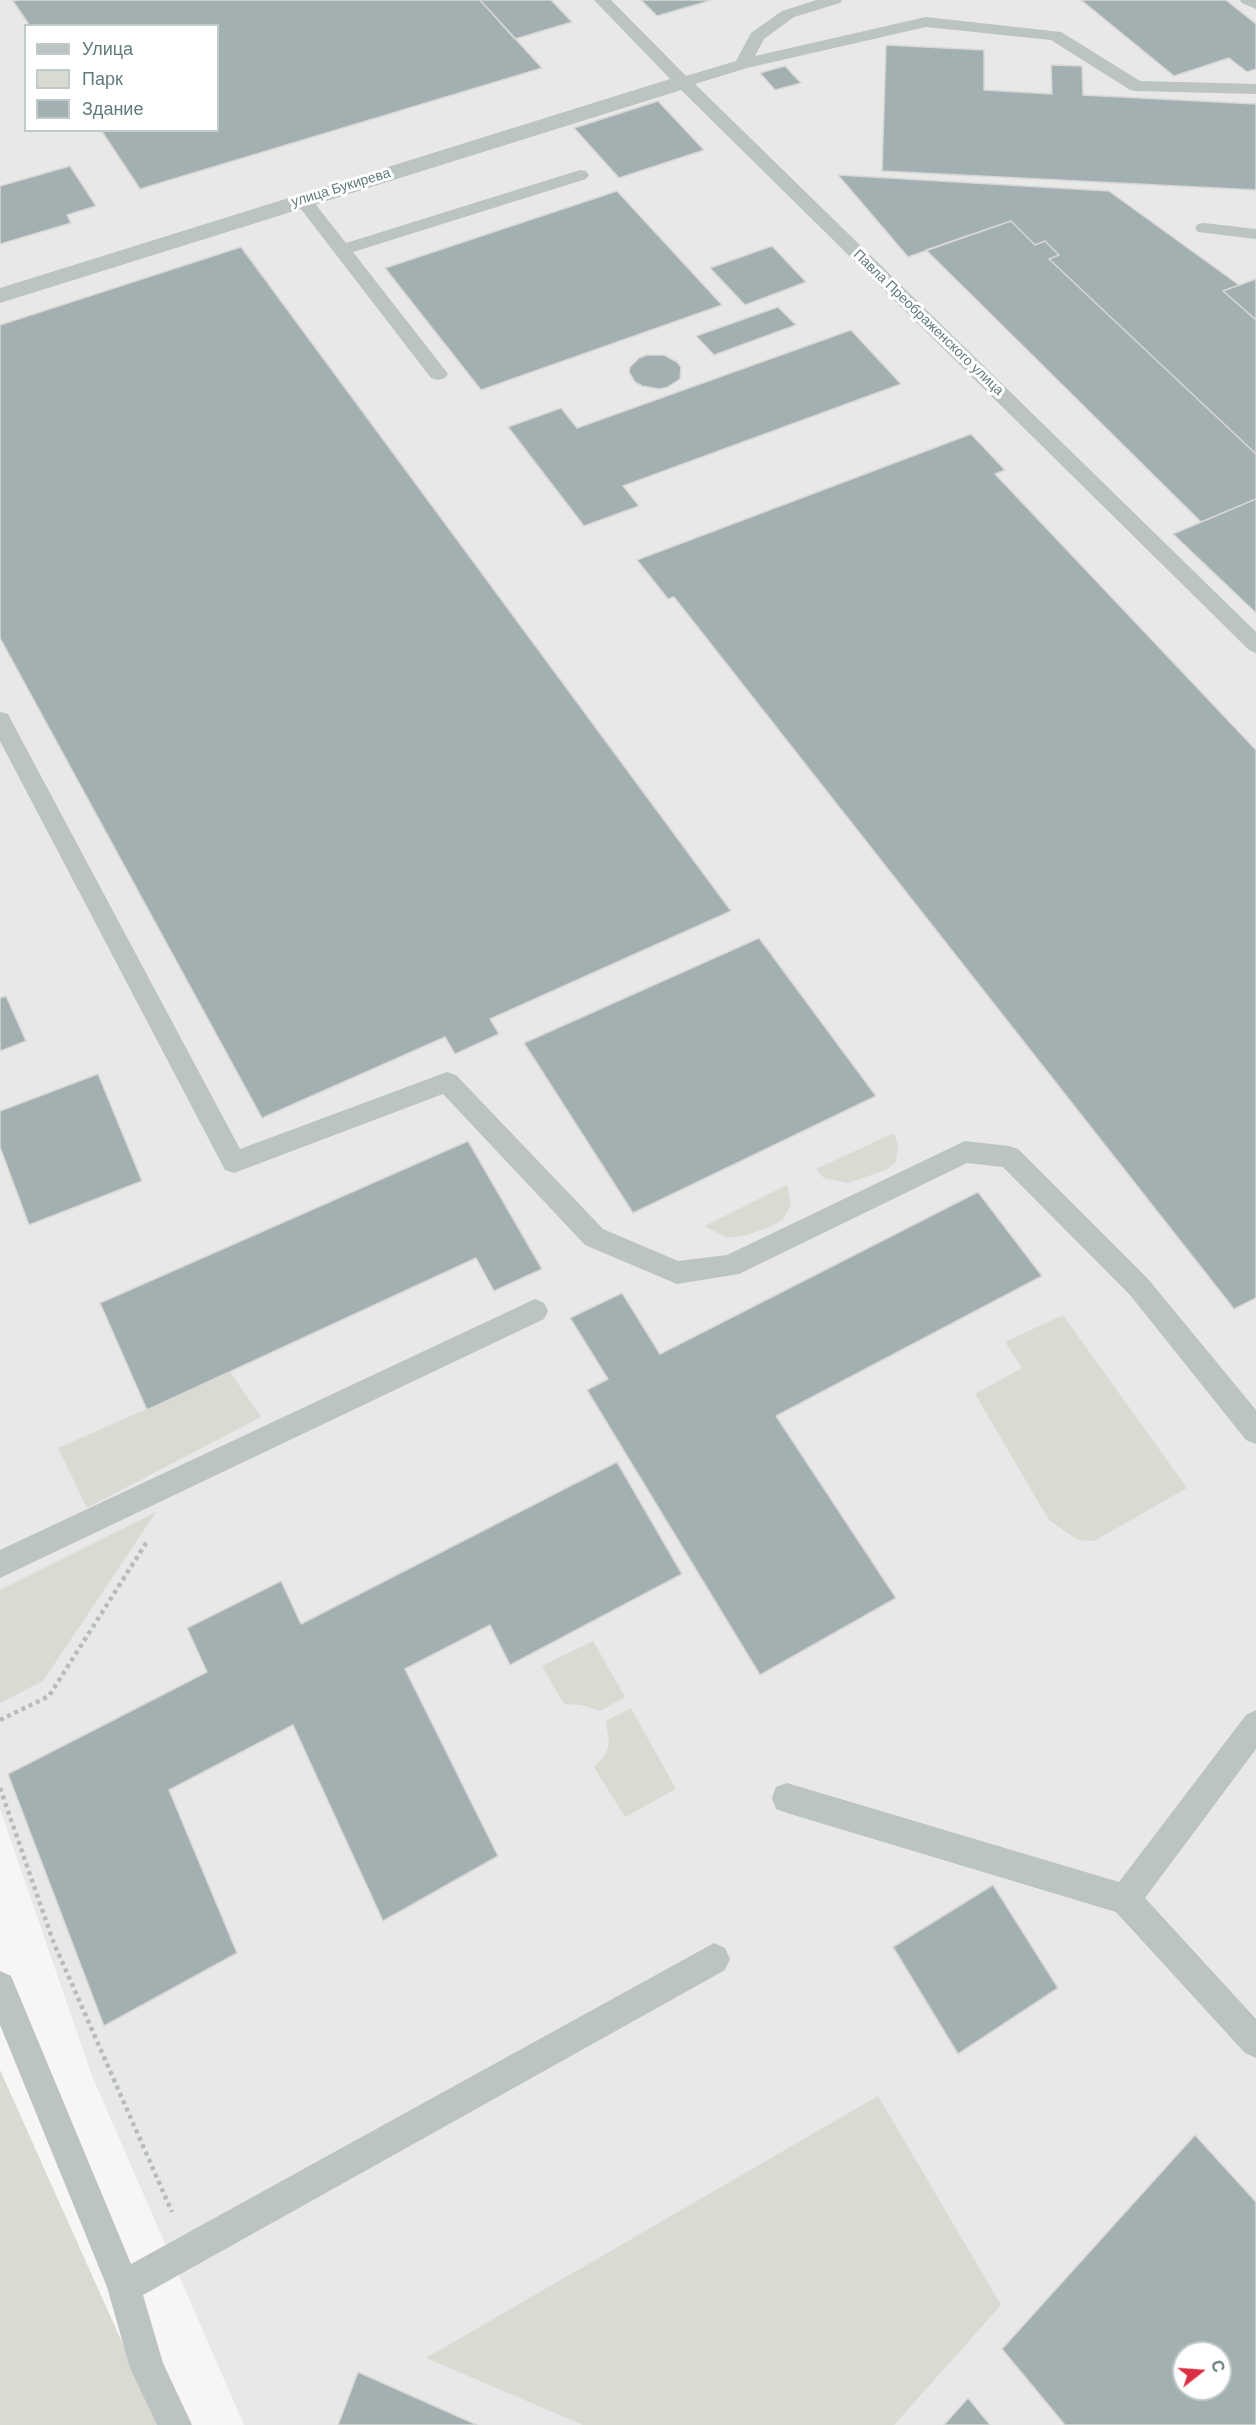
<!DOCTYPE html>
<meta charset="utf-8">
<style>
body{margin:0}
#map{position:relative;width:1256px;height:2425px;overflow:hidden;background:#f7f6f4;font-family:"DM Sans",sans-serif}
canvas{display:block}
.legend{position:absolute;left:24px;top:24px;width:195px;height:108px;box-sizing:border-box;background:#fff;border:2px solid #c1cacb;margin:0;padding:8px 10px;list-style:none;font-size:18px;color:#637b7d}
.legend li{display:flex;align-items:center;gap:12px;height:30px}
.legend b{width:30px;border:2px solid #c1cacb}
.north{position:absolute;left:1172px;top:2341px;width:60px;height:60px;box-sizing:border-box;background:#fff;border:2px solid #c1cacb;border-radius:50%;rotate:73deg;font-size:16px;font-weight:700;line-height:24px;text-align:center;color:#637b7d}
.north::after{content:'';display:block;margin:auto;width:21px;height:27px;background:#db3044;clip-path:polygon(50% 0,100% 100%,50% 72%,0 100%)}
</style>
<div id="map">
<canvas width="1256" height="2425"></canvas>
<ul class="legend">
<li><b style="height:8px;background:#bbc3c3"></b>Улица</li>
<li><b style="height:16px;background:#d9dbd3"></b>Парк</li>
<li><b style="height:16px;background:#a2b0b1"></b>Здание</li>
</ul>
<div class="north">С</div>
</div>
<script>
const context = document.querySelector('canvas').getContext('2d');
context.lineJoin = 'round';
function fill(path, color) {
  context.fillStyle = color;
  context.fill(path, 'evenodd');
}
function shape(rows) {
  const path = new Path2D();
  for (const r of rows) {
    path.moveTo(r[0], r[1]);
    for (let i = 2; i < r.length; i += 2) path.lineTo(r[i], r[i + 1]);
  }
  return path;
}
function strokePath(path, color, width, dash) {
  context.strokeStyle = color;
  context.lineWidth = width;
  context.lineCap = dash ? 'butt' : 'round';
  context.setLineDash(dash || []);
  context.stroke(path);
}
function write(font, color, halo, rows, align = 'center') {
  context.font = font + ' "DM Sans",sans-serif';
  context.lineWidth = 6;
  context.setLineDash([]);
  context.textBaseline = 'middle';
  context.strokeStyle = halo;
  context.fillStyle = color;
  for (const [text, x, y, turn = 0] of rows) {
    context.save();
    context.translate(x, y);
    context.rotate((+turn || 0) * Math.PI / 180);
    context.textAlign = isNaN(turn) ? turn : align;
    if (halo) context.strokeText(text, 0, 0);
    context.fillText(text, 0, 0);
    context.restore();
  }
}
fill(shape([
 [0,0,1256,0,1256,2425,244,2425,92,2076,0,1809],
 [26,26,218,26,218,130,26,130],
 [1184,2353,1220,2353,1220,2389,1184,2389]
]), '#e7e8e7');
fill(shape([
 [894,1133,898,1146,896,1162,886,1170,848,1183,824,1178,816,1169],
 [787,1185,791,1205,783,1219,772,1226,747,1235,727,1238,705,1226],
 [1063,1315,1187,1488,1094,1541,1078,1540,1049,1520,975,1394,1022,1368,1005,1342],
 [230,1372,261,1417,87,1508,58,1448],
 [156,1512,43,1681,0,1703,0,1590],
 [593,1641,625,1697,600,1711,581,1705,564,1704,542,1666],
 [631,1708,676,1789,625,1817,594,1767,606,1754,609,1743,606,1721],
 [0,2070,156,2418,157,2425,0,2425],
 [878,2096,1001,2305,894,2425,583,2425,426,2358]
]), '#d9dbd3');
const building = shape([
 [18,0,480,0,542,68,140,189,101,130,218,130,218,26,30,26,13,1,18,0],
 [480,0,551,0,572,22,515,39,480,0],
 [641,0,712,0,657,16,641,0],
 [1081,0,1226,0,1256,24,1256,69,1247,72,1229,58,1174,76,1081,0],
 [886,45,984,50,984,90,1052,94,1051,65,1082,66,1083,95,1256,104,1256,190,882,171,886,45],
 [785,66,801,83,775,90,760,73,785,66],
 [658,101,704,150,619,178,574,128,658,101],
 [70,166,96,206,67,215,71,223,0,244,0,186,70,166],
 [838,175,1109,191,1239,285,1223,291,1256,320,1256,454,1049,259,1059,255,1045,241,1035,245,1011,221,908,257,838,175],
 [617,191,722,305,481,390,385,268,617,191],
 [1011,221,1035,245,1045,241,1059,255,1049,259,1256,454,1256,499,1201,522,926,250,1011,221],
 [772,246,806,282,745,305,710,268,772,246],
 [241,247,731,911,490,1019,499,1034,455,1054,445,1037,262,1118,0,638,0,325,241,247],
 [1256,279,1256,320,1223,291,1256,279],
 [778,307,796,325,714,355,696,336,778,307],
 [851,330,901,384,623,486,639,506,584,526,508,427,561,408,577,428,851,330],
 [647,355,664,355,677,362,681,367,680,379,668,387,660,389,642,386,635,382,629,372,630,367,639,358,647,355],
 [971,434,1005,470,995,474,1256,750,1256,1298,1234,1309,674,597,668,599,637,560,971,434],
 [1256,499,1256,613,1173,534,1256,499],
 [759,938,876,1096,633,1213,524,1043,759,938],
 [6,996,26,1041,0,1051,0,998,6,996],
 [98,1074,142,1181,29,1225,0,1147,0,1111,98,1074],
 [468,1141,542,1269,494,1291,476,1258,147,1410,100,1303,468,1141],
 [978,1192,1042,1276,776,1416,896,1598,760,1675,587,1390,608,1379,570,1318,622,1293,660,1354,978,1192],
 [617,1462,682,1574,510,1665,490,1625,405,1669,498,1856,383,1921,293,1725,169,1790,237,1953,104,2026,8,1774,207,1672,187,1628,281,1581,301,1624,617,1462],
 [993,1885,1058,1988,958,2054,893,1947,993,1885],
 [1195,2135,1256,2202,1256,2425,1065,2425,1002,2349,1195,2135],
 [1184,2353,1220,2353,1220,2389,1184,2389,1184,2353],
 [358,2372,477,2425,338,2425,358,2372],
 [968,2398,990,2425,944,2425,968,2398]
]);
fill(building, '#a2b0b1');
strokePath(building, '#d8d7d6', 1.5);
strokePath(shape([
 [0,1720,49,1696,148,1540],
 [0,1788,53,1941,172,2212]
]), '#b6bcbc', 4.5, [4, 4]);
fill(shape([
 [594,0,611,0,686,76,736,61,751,33,782,11,817,0,842,0,840,3,794,17,764,39,755,56,926,17,1061,32,1140,81,1256,84,1256,94,1136,91,1130,90,1051,40,926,27,747,68,695,84,1256,632,1256,653,1249,650,677,86,594,0],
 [1240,0,1256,0,1256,9,1242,3,1240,0],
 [580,170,586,171,589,175,586,179,353,252,445,370,448,374,445,378,438,380,431,378,294,200,297,196,303,195,309,196,346,243,580,170],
 [1204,223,1256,229,1256,239,1198,232,1195,228,1198,224,1204,223],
 [0,712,8,714,11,720,240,1149,447,1072,456,1075,603,1229,678,1261,727,1255,965,1141,1009,1146,1018,1149,1148,1279,1256,1410,1256,1444,1246,1440,1130,1295,1003,1167,967,1163,739,1274,677,1284,585,1245,443,1094,234,1173,225,1170,0,741,0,712],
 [535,1299,544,1303,548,1311,544,1319,0,1578,0,1550,535,1299],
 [1256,1710,1256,1749,1145,1898,1256,2019,1256,2058,1245,2053,1116,1912,787,1813,776,1809,772,1798,776,1787,787,1783,1119,1882,1246,1715,1256,1710],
 [714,1943,725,1948,730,1959,725,1970,143,2295,163,2363,192,2425,157,2425,130,2368,107,2287,0,2025,0,1971,11,1976,131,2264,714,1943]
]), '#bbc3c3');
fill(shape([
 [683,75,691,77,694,82,691,87,0,303,0,288,683,75]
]), '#bbc3c3');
write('14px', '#637b7d', '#fff', [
 ["улица Букирева",341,188,-17],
 ["Павла Преображенского улица",928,323,44]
]);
</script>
